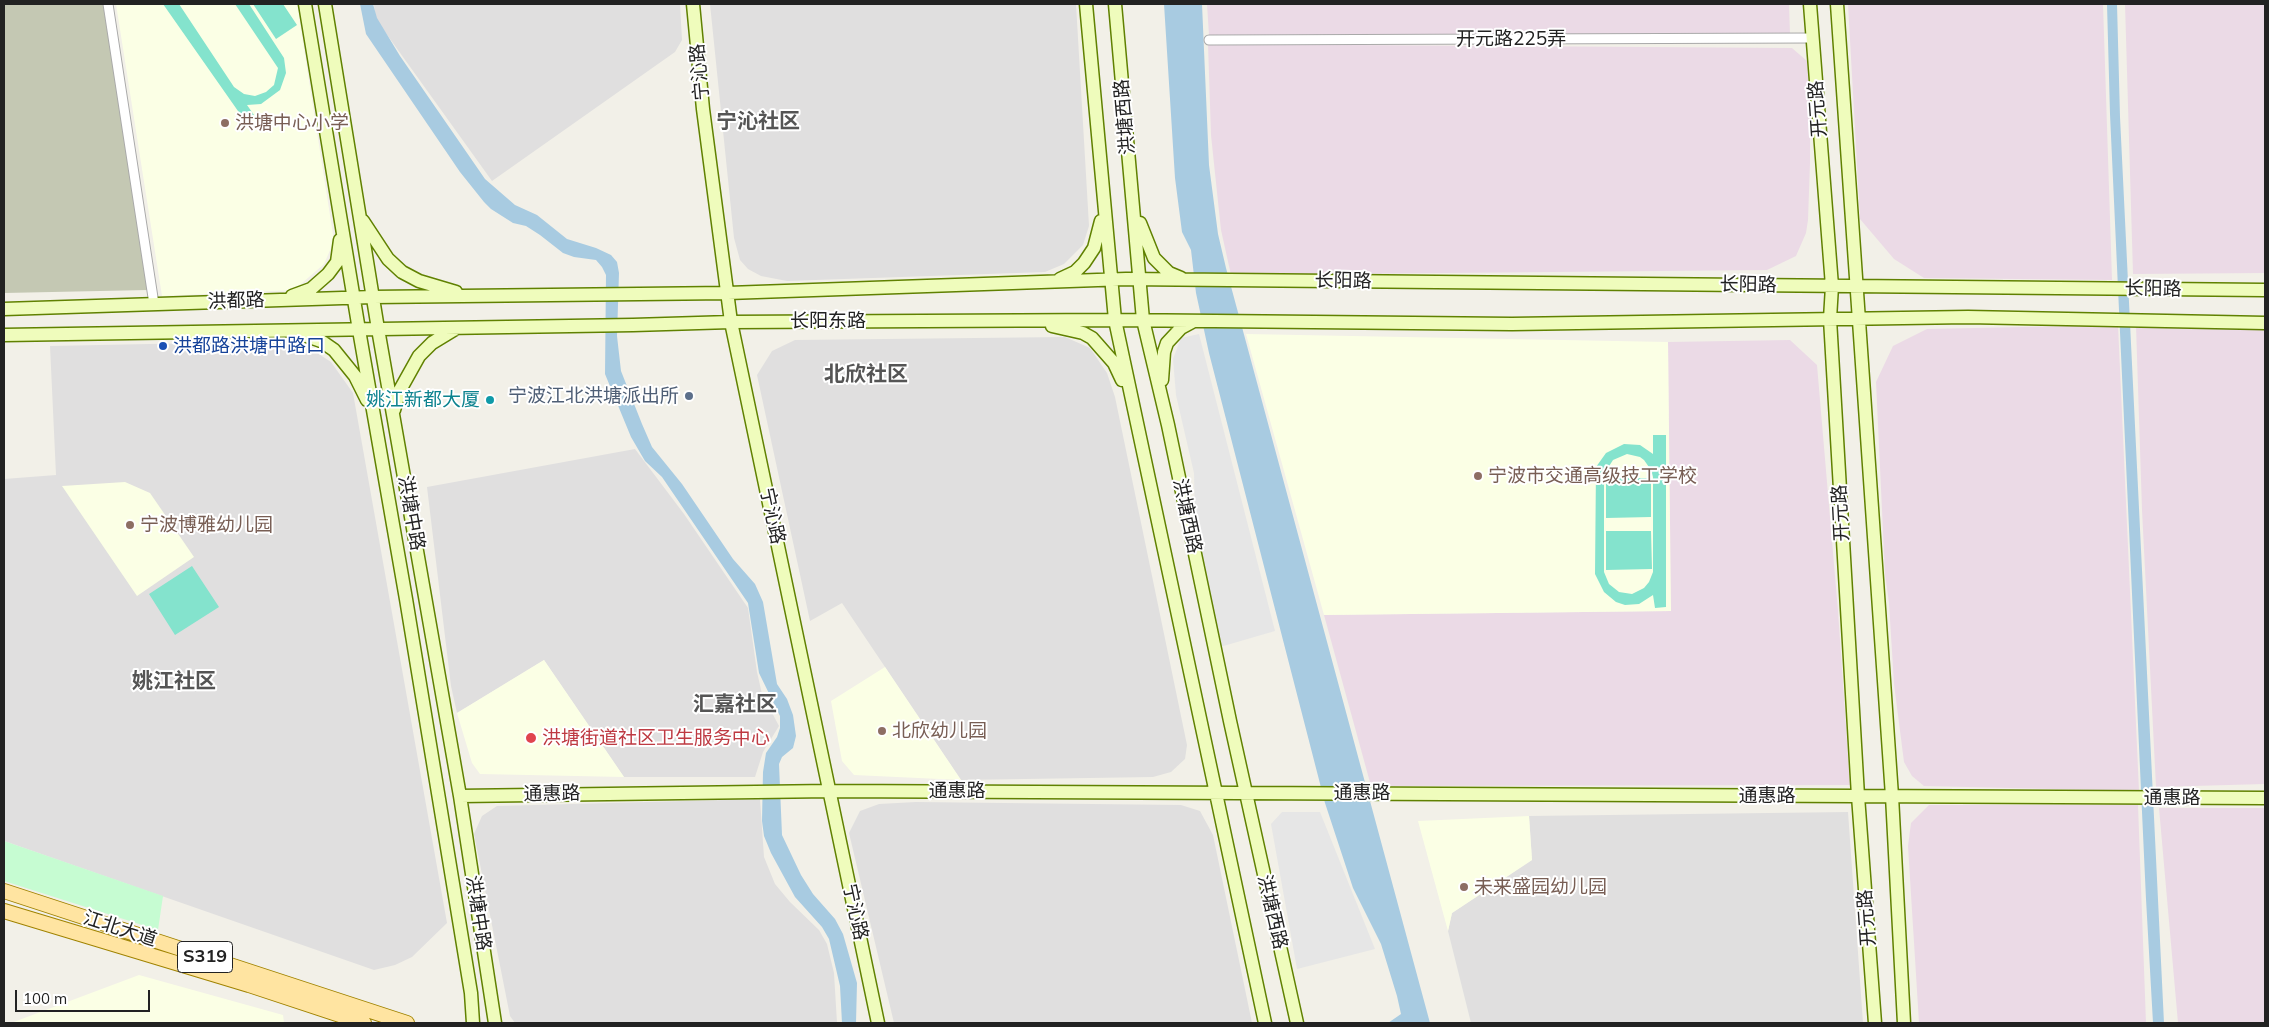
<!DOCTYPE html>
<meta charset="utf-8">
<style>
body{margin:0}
#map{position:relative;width:2269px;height:1027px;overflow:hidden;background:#f2f0e8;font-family:Mulish,sans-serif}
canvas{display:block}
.frame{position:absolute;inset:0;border:5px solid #222;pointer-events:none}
.scale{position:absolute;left:15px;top:990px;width:135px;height:22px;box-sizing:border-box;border:2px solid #222;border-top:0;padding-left:6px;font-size:15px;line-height:18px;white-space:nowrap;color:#222;-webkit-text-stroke:4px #fff;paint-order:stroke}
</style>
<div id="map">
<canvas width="2269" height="1027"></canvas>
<div class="frame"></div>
<div class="scale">100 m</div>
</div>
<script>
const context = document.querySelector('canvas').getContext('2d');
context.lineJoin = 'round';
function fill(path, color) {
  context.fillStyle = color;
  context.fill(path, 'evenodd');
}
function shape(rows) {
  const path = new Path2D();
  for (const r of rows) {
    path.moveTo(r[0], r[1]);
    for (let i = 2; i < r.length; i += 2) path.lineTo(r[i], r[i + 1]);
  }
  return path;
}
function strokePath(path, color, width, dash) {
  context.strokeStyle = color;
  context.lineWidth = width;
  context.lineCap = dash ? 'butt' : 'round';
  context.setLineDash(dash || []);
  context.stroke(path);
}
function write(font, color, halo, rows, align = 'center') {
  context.font = font + ' Mulish,"Noto Sans SC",sans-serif';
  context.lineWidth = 4;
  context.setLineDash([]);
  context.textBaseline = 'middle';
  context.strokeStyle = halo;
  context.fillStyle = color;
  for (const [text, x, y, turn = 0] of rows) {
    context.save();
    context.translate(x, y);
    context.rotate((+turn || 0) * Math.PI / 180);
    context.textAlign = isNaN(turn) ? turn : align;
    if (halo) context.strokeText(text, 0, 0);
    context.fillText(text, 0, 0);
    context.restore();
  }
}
fill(shape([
 [374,4,680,4,682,40,675,52,492,181,375,18],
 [710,4,1076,4,1089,226,1083,245,1064,264,1045,272,787,281,761,276,748,269,740,260,734,238],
 [1065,337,1090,348,1107,373,1115,397,1187,745,1185,759,1171,772,1153,777,961,780,842,603,810,621,757,375,772,351,795,340],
 [299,341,331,362,353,393,447,923,412,957,395,965,374,970,4,841,4,479,56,475,50,346],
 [635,449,684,514,748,608,757,672,762,694,779,726,763,752,755,777,624,777,544,660,457,713,451,686,427,487],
 [760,799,764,857,775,884,790,902,819,930,827,944,834,973,837,1023,515,1023,510,1016,474,834,482,816,497,806],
 [916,802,1181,805,1200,811,1213,835,1252,1023,894,1023,849,833,860,811,879,804],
 [1848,812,1863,1023,1471,1023,1448,931,1452,913,1532,860,1529,816]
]), '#e0dfdf');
fill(shape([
 [1207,4,1789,4,1790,34,1209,35],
 [1848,4,2103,4,2112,280,1924,278,1894,259,1860,219],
 [2125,4,2265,4,2265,273,2133,274],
 [1208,44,1792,48,1807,61,1810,101,1810,163,1808,220,1806,233,1796,256,1767,270,1231,275,1221,230,1211,135],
 [2118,325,2139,791,1924,786,1912,776,1904,762,1894,684,1889,603,1885,574,1876,382,1893,346,1927,329],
 [2136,326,2265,329,2265,784,2156,787,2142,510],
 [1790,340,1817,365,1838,611,1850,785,1371,786,1324,615,1670,611,1668,342],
 [1929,805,2138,805,2146,1023,1919,1023,1908,846,1911,823],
 [2159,808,2265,808,2265,1023,2178,1023]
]), '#ebdae6');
fill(shape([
 [116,4,297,4,334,241,324,264,294,290,162,296],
 [1246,334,1668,342,1671,611,1324,615],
 [125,482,150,493,194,557,137,596,62,486],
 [544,660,624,777,480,774,472,763,457,713],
 [885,667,961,780,854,775,842,761,831,701],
 [1529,816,1532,860,1452,913,1448,931,1418,821],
 [139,975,283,1015,284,1023,11,1023]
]), '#fbffe5');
fill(shape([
 [4,4,103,4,148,290,4,293]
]), '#c4c8b3');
fill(shape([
 [4,841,163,896,158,930,4,881]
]), '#c6fcd2');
fill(shape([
 [163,4,179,4,234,87,244,94,255,96,266,92,274,85,278,68,235,4,249,4,284,58,286,73,280,90,261,104,247,105,254,115,245,121],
 [253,4,283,4,297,25,276,39],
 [1653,435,1666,435,1666,607,1655,608,1653,595,1639,604,1625,605,1616,602,1604,592,1595,574,1596,467,1606,453,1624,444,1640,445,1653,454],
 [1627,454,1640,457,1644,460,1651,470,1653,477,1653,572,1649,582,1644,588,1632,594,1619,592,1609,584,1604,572,1604,474,1613,460],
 [1606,478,1651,478,1651,517,1606,518],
 [1606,531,1651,531,1652,569,1606,570],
 [192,566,219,607,175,635,149,594]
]), '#84e3cd');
fill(shape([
 [1199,334,1275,631,1220,647,1195,517,1194,473,1176,395,1173,359,1181,338],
 [1282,812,1320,812,1375,949,1297,969,1271,824]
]), '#e6e6e6');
fill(shape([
 [360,4,373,4,377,18,400,56,485,179,515,205,537,215,567,239,596,248,611,255,617,262,619,273,617,336,621,371,642,424,652,447,682,484,733,559,755,584,763,602,777,684,787,699,793,715,796,736,793,748,782,757,779,764,782,835,801,875,813,894,835,919,843,934,857,983,856,1023,842,1023,840,986,829,939,822,927,795,897,771,853,764,836,762,821,763,772,766,753,777,737,780,728,780,716,759,673,748,603,662,477,645,461,631,437,605,374,606,275,602,267,596,260,574,257,563,253,540,235,526,226,513,223,491,209,484,202,460,172,366,34],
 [1164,4,1202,4,1209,165,1218,234,1226,268,1430,1023,1388,1023,1401,1014,1397,996,1381,944,1353,888,1325,803,1209,353,1196,293,1191,250,1182,232,1175,178],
 [2107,4,2117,4,2120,117,2164,1023,2153,1023,2146,899,2110,114]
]), '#a8cbe1');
const street = shape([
 [108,4,154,304],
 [1209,40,1813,38]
]);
const secondary = shape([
 [305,4,359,330,406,599,471,993,473,1023],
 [325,4,378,329,460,796,495,1023],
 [693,4,703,109,731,322,878,1023],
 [1086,4,1115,320,1265,1023],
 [1115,4,1143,320,1168,425,1230,721,1297,1023],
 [1810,4,1832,286,1830,319,1858,796,1875,1023],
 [1837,4,1892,796,1904,1023],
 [363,221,388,259,402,272,419,281,456,292],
 [1140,223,1154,258,1169,273,1181,278],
 [1060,279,1075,272,1084,263,1094,248,1101,221],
 [292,296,311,289,328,274,337,262,340,240],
 [4,309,373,297,728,293,1126,279,2265,290],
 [1052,326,1083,333,1092,338,1114,363,1122,380],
 [301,334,321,341,334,350,355,376,367,400],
 [4,335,633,325,731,322,1115,320,1512,324,1968,317,2265,323],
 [1162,380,1164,352,1167,343,1181,328,1194,321],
 [394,410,400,390,419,356,432,343,455,329],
 [460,796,830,791,2265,798]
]);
const primary = shape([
 [4,891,407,1023],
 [4,911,249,985,364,1023]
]);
strokePath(street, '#a9a9a9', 11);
strokePath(secondary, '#608101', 15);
strokePath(primary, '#a08300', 16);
strokePath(street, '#fff', 9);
strokePath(secondary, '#effcbc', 12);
strokePath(primary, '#ffe4a1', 14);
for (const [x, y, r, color] of [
 [225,123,5,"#8d6e63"],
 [163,346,5,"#1a4fb4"],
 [689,396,5,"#5c6f8a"],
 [490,400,5,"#0f9aa8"],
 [1478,476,5,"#8d6e63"],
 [130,525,5,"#8d6e63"],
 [882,731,5,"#8d6e63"],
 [531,738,6,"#e0444e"],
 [1464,887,5,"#8d6e63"]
]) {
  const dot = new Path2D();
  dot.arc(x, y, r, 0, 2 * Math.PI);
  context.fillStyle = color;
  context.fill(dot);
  strokePath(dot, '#fff', 2);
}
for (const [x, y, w] of [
 [205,957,55]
]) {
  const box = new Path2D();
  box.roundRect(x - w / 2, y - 15.5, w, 31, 4);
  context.fillStyle = '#fff';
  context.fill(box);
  strokePath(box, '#222', 1);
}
write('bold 18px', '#222', null, [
 ["S319",205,957]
]);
write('19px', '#222', '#fff', [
 ["开元路225弄",1511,39],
 ["宁沁路",700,72,-95],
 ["开元路",1818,109,-94],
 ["洪塘西路",1125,117,-95],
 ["长阳路",1343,281,1],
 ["长阳路",1748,285,1],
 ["长阳路",2153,289,1],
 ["洪都路",236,301,-2],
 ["长阳东路",828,321],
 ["洪塘中路",411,513,80],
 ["开元路",1841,513,-93],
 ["宁沁路",772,516,78],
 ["洪塘西路",1187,516,78],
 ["通惠路",957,791],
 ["通惠路",1362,793],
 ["通惠路",552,794,-1],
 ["通惠路",1767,796],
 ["通惠路",2172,798],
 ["宁沁路",855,912,78],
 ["洪塘西路",1272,912,77],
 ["洪塘中路",478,913,81],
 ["开元路",1867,918,-94],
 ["江北大道",120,929,18]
]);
write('19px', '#785e54', '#fff', [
 ["洪塘中心小学",235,123],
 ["宁波市交通高级技工学校",1488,476],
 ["宁波博雅幼儿园",140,525],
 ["北欣幼儿园",892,731],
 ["未来盛园幼儿园",1474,887]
], 'left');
write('19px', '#164399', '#fff', [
 ["洪都路洪塘中路口",173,346]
], 'left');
write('19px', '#4e5e75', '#fff', [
 ["宁波江北洪塘派出所",679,396]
], 'right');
write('19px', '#0d838f', '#fff', [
 ["姚江新都大厦",480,400]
], 'right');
write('19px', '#be3a42', '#fff', [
 ["洪塘街道社区卫生服务中心",542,738]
], 'left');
write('bold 21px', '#555', '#fff', [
 ["宁沁社区",758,122],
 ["北欣社区",866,375],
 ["姚江社区",174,682],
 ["汇嘉社区",735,705]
]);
</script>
